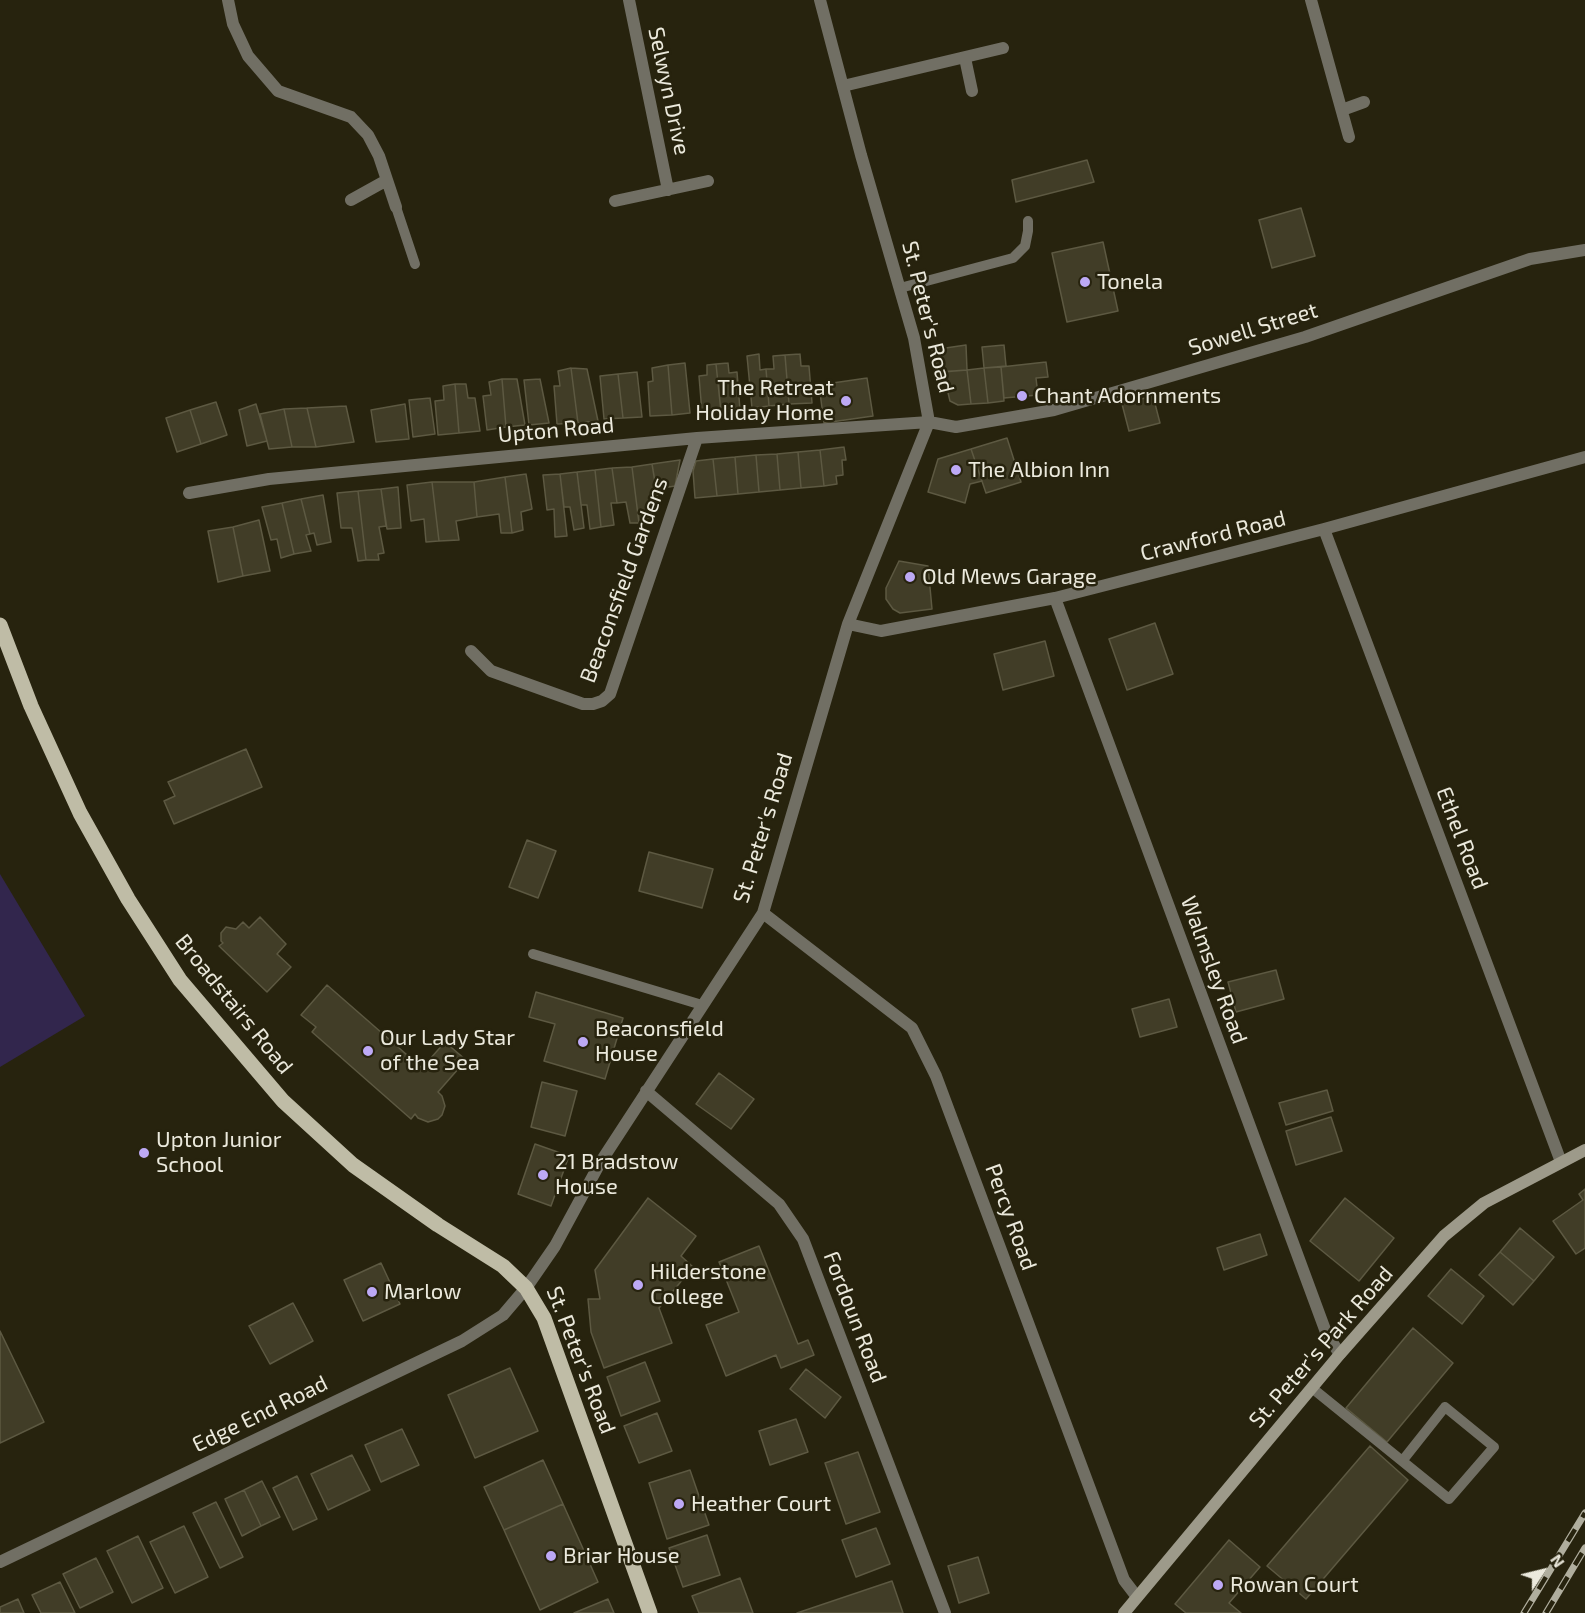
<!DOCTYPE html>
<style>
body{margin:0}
#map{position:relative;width:1585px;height:1613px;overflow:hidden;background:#27230e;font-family:"Exo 2",sans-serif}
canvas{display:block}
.north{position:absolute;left:1513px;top:1541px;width:60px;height:60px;-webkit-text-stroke:4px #27230e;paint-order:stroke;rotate:55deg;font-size:16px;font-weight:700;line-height:24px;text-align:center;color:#ebe9dc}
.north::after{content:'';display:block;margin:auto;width:21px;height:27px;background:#ebe9dc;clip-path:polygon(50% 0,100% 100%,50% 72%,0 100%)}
</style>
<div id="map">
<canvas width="1585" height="1613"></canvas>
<div class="north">N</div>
</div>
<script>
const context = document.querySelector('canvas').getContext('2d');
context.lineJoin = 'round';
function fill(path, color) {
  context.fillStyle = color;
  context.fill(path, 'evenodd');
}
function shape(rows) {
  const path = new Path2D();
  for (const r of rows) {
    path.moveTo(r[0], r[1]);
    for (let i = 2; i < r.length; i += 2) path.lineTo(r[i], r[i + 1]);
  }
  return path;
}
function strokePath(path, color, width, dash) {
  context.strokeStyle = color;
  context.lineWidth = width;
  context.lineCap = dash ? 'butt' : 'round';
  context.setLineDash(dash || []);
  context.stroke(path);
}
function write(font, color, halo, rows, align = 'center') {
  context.font = font + ' "Exo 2",sans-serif';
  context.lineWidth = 5;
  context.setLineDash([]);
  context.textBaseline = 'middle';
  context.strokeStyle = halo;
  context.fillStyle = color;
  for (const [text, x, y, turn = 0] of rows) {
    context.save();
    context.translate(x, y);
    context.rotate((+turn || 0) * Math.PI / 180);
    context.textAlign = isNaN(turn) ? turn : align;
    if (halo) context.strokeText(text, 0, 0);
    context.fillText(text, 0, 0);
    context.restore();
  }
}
fill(shape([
 [0,874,85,1016,0,1067]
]), '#32264d');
const building = shape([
 [1087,160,1094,182,1016,202,1012,180,1087,160],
 [1301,208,1315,256,1272,268,1259,220,1301,208],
 [1103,242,1118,311,1067,322,1052,253,1103,242],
 [966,345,967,370,938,372,932,350,966,345],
 [1004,345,1006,366,984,368,982,347,1004,345],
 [759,354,760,370,766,369,769,406,752,408,747,356,759,354],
 [800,354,801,366,809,366,812,403,789,404,785,355,800,354],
 [785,355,789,404,769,406,766,369,774,369,773,356,785,355],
 [1046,362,1048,377,1036,378,1038,395,1004,398,1001,367,1046,362],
 [685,363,690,413,672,415,668,365,685,363],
 [728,363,729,373,737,372,740,410,721,412,716,364,728,363],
 [716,364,721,412,702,413,699,376,707,375,707,365,716,364],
 [668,365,672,415,650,416,648,382,653,381,652,368,668,365],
 [1001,367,1004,401,988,403,984,368,1001,367],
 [571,368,587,369,598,421,578,423,571,368],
 [571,368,578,423,557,424,554,386,560,386,558,371,571,368],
 [984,368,988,403,971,404,967,370,984,368],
 [967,370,971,404,958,405,950,401,943,372,967,370],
 [637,372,642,417,623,418,618,374,637,372],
 [618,374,623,418,604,419,600,376,618,374],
 [867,378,873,416,824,423,819,385,867,378],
 [502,379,517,379,525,425,506,427,502,379],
 [502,379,506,427,487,430,483,396,491,395,489,382,502,379],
 [540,379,549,423,529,425,524,380,540,379],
 [455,384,466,384,468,398,475,398,480,431,459,433,455,384],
 [455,384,459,433,438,435,435,401,444,400,443,386,455,384],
 [1153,396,1160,423,1129,431,1122,404,1153,396],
 [430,398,435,434,413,437,409,400,430,398],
 [216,402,227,435,201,444,190,410,216,402],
 [256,404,267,441,247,446,239,410,256,404],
 [405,404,409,439,376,442,371,410,405,404],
 [346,406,354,442,316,447,307,408,346,406],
 [307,408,316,447,292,447,284,409,307,408],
 [284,409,292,447,269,449,260,414,284,409],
 [190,410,201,444,177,452,166,418,190,410],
 [1007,438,1021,482,986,493,971,449,1007,438],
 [844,447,846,460,842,460,843,475,836,476,837,484,824,486,820,450,844,447],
 [971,449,982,481,970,484,965,503,928,492,938,459,971,449],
 [820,450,824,486,801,488,798,452,820,450],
 [798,452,801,488,780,490,777,454,798,452],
 [777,454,780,490,759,492,756,455,777,454],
 [756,455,759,492,738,494,735,457,756,455],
 [735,457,738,494,717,496,713,459,735,457],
 [713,459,717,496,695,498,693,471,696,461,713,459],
 [680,460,675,486,656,489,652,464,680,460],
 [652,464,658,499,650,501,653,521,639,523,632,467,652,464],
 [632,467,639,523,630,523,626,502,617,503,612,468,632,467],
 [612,468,617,503,611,503,614,525,601,527,595,470,612,468],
 [595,470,601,527,590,529,587,505,581,505,577,472,595,470],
 [577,472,584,528,574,530,570,507,564,507,560,474,577,472],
 [526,474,532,509,521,512,523,530,512,533,505,477,526,474],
 [560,474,567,536,555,537,554,509,547,510,543,475,560,474],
 [505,477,512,533,501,533,499,514,477,517,474,482,505,477],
 [432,482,439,541,426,542,424,519,411,521,407,485,432,482],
 [432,482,474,482,477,517,456,521,459,540,439,541,432,482],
 [398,487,401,528,387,529,381,489,398,487],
 [381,489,386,526,379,527,384,553,378,554,379,560,366,560,358,491,381,489],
 [358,491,366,560,358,561,352,528,341,528,337,493,358,491],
 [323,495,331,542,317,545,314,533,310,534,301,499,323,495],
 [301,499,310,534,306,535,311,551,294,554,282,503,301,499],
 [282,503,294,554,281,558,277,539,271,540,262,507,282,503],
 [259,520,270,571,243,576,233,527,259,520],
 [233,527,243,576,218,582,208,531,233,527],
 [899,561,928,566,932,609,900,613,893,609,886,599,886,588,899,561],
 [1155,623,1173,674,1127,690,1109,639,1155,623],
 [1045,641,1054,676,1003,690,994,654,1045,641],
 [246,749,262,787,174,824,164,801,175,796,168,782,246,749],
 [527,840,556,851,538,898,509,887,527,840],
 [649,852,713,869,702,908,639,891,649,852],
 [260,917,286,944,277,954,291,967,267,992,219,946,223,943,221,941,221,933,226,927,236,929,243,922,249,928,260,917],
 [1276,970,1284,999,1236,1012,1228,982,1276,970],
 [327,985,422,1068,445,1042,466,1060,438,1092,442,1096,445,1106,442,1115,438,1119,428,1122,418,1118,415,1114,411,1119,312,1032,316,1027,301,1015,327,985],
 [536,992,623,1018,605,1079,544,1061,555,1024,529,1017,536,992],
 [1169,999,1177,1027,1140,1037,1132,1009,1169,999],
 [719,1073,754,1099,731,1129,696,1104,719,1073],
 [542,1082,577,1091,565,1136,531,1127,542,1082],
 [1327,1090,1333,1111,1286,1125,1279,1103,1327,1090],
 [1331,1117,1342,1151,1296,1165,1286,1131,1331,1117],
 [535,1144,569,1156,551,1206,518,1194,535,1144],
 [1585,1189,1585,1248,1576,1254,1553,1221,1583,1200,1579,1194,1585,1189],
 [648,1198,696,1236,681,1256,693,1267,659,1308,672,1343,604,1368,591,1332,588,1299,600,1299,595,1270,648,1198],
 [1345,1198,1394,1238,1359,1281,1310,1241,1345,1198],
 [1520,1228,1554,1257,1534,1281,1500,1252,1520,1228],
 [1260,1234,1267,1255,1224,1270,1217,1248,1260,1234],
 [759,1246,798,1344,808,1340,814,1355,781,1368,776,1355,726,1376,706,1325,739,1312,719,1262,759,1246],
 [1500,1252,1534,1281,1513,1305,1479,1275,1500,1252],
 [381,1263,400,1304,363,1321,344,1280,381,1263],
 [1451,1269,1484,1296,1462,1324,1428,1296,1451,1269],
 [293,1303,313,1341,270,1364,249,1326,293,1303],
 [1413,1328,1453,1363,1387,1442,1346,1408,1413,1328],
 [0,1331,44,1422,0,1443,0,1331],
 [645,1362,660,1401,621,1416,607,1377,645,1362],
 [510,1368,538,1431,475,1458,448,1395,510,1368],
 [806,1369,841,1397,825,1418,790,1389,806,1369],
 [657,1413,672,1451,639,1463,624,1426,657,1413],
 [796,1419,808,1452,770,1465,759,1431,796,1419],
 [402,1429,419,1465,381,1482,365,1445,402,1429],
 [1370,1446,1408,1480,1306,1599,1267,1566,1370,1446],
 [858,1452,880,1512,846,1524,825,1463,858,1452],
 [352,1455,370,1490,328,1510,311,1474,352,1455],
 [543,1460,563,1504,504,1530,484,1487,543,1460],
 [690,1470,709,1525,667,1539,649,1483,690,1470],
 [297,1476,317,1519,293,1530,273,1488,297,1476],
 [262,1481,280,1517,261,1526,244,1490,262,1481],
 [244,1490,261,1526,242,1536,225,1499,244,1490],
 [216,1502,243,1557,220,1568,193,1513,216,1502],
 [563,1504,598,1582,540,1610,504,1530,563,1504],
 [184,1526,208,1577,175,1593,150,1542,184,1526],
 [876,1528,890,1564,856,1577,842,1540,876,1528],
 [707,1535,720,1575,683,1587,669,1548,707,1535],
 [138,1536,163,1588,132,1603,107,1551,138,1536],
 [1229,1540,1260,1567,1229,1603,1241,1613,1186,1613,1175,1604,1229,1540],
 [978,1557,989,1593,959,1603,948,1566,978,1557],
 [96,1558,113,1592,80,1608,63,1574,96,1558],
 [740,1578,753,1613,699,1613,692,1596,740,1578],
 [892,1581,903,1613,797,1613,892,1581],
 [60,1582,75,1613,41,1613,32,1595,60,1582],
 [18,1599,24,1613,0,1613,0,1607,18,1599],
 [608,1599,614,1613,574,1613,608,1599]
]);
fill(building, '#413d27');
strokePath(building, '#5d5942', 1.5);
strokePath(shape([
 [396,207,415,264],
 [900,288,1013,258,1025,246,1028,231,1028,221],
 [533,954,702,1005],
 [1312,1388,1449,1499,1494,1447,1445,1407,1403,1460]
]), '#716f64', 10);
strokePath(shape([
 [228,0,233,24,248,56,278,91,351,117,368,135,379,156,396,207],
 [629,0,668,190],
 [1311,0,1349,137],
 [965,58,972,91],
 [843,86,1003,48],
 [1342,110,1364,102],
 [351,200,387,180],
 [615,201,708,181],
 [189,493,269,479,697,438,929,422,956,427,1054,410,1305,337,1530,259,1585,250],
 [1324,529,1561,1162],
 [1055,598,1327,1335,1340,1354],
 [848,624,881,631,1055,598,1324,529,1585,457],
 [471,651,491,671,583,704,593,704,602,701,610,694,697,438],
 [763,913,912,1028,936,1076,1124,1580,1137,1597],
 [646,1091,779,1204,803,1239,945,1613],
 [0,1562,462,1341,503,1315,526,1288,555,1246,600,1163,763,913,848,624,929,422,914,338,861,155,820,0]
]), '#716f64', 12);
strokePath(shape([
 [1124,1613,1340,1354,1444,1236,1484,1203,1585,1150]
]), '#9d9a8a', 12);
strokePath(shape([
 [0,625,31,706,80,813,128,899,180,980,283,1101,353,1165,438,1225,503,1266,526,1288,544,1318,650,1613]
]), '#bfbca6', 15);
const rail = shape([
 [1524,1613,1585,1513],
 [1546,1613,1585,1548]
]);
strokePath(rail, '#b0ae9e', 7);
strokePath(rail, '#27230e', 4.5, [14]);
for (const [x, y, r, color] of [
 [1085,282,6,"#bda9f5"],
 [1022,396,6,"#bda9f5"],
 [846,401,6,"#bda9f5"],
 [956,470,6,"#bda9f5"],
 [910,577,6,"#bda9f5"],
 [583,1042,6,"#bda9f5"],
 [368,1051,6,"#bda9f5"],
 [144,1153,6,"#bda9f5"],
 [543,1175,6,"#bda9f5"],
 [638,1285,6,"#bda9f5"],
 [372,1292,6,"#bda9f5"],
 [679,1504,6,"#bda9f5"],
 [551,1556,6,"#bda9f5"],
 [1218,1585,6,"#bda9f5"]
]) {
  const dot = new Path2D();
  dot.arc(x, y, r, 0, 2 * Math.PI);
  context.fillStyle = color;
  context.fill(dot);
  strokePath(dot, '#27230e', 2);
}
write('22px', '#ebe9dc', '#27230e', [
 ["Selwyn Drive",669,91,78],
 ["St. Peter's Road",928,317,76],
 ["Sowell Street",1253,329,-17],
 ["Upton Road",556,430,-5],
 ["Crawford Road",1213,536,-14],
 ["Beaconsfield Gardens",624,580,-70],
 ["St. Peter's Road",763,828,-73],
 ["Ethel Road",1462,838,69],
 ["Walmsley Road",1214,970,70],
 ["Broadstairs Road",234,1004,51],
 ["Percy Road",1011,1217,70],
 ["Fordoun Road",855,1317,69],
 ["St. Peter's Park Road",1321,1347,-49],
 ["St. Peter's Road",581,1360,69],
 ["Edge End Road",260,1414,-26]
]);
write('22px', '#ebe9dc', '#27230e', [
 ["Tonela",1097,282],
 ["The Retreat",834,388,"right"],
 ["Holiday Home",834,413,"right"],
 ["Chant Adornments",1034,396],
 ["The Albion Inn",968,470],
 ["Old Mews Garage",922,577],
 ["Beaconsfield",595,1029],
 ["House",595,1054],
 ["Our Lady Star",380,1038],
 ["of the Sea",380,1063],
 ["Upton Junior",156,1140],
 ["School",156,1165],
 ["21 Bradstow",555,1162],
 ["House",555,1187],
 ["Hilderstone",650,1272],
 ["College",650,1297],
 ["Marlow",384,1292],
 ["Heather Court",691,1504],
 ["Briar House",563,1556],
 ["Rowan Court",1230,1585]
], 'left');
</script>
